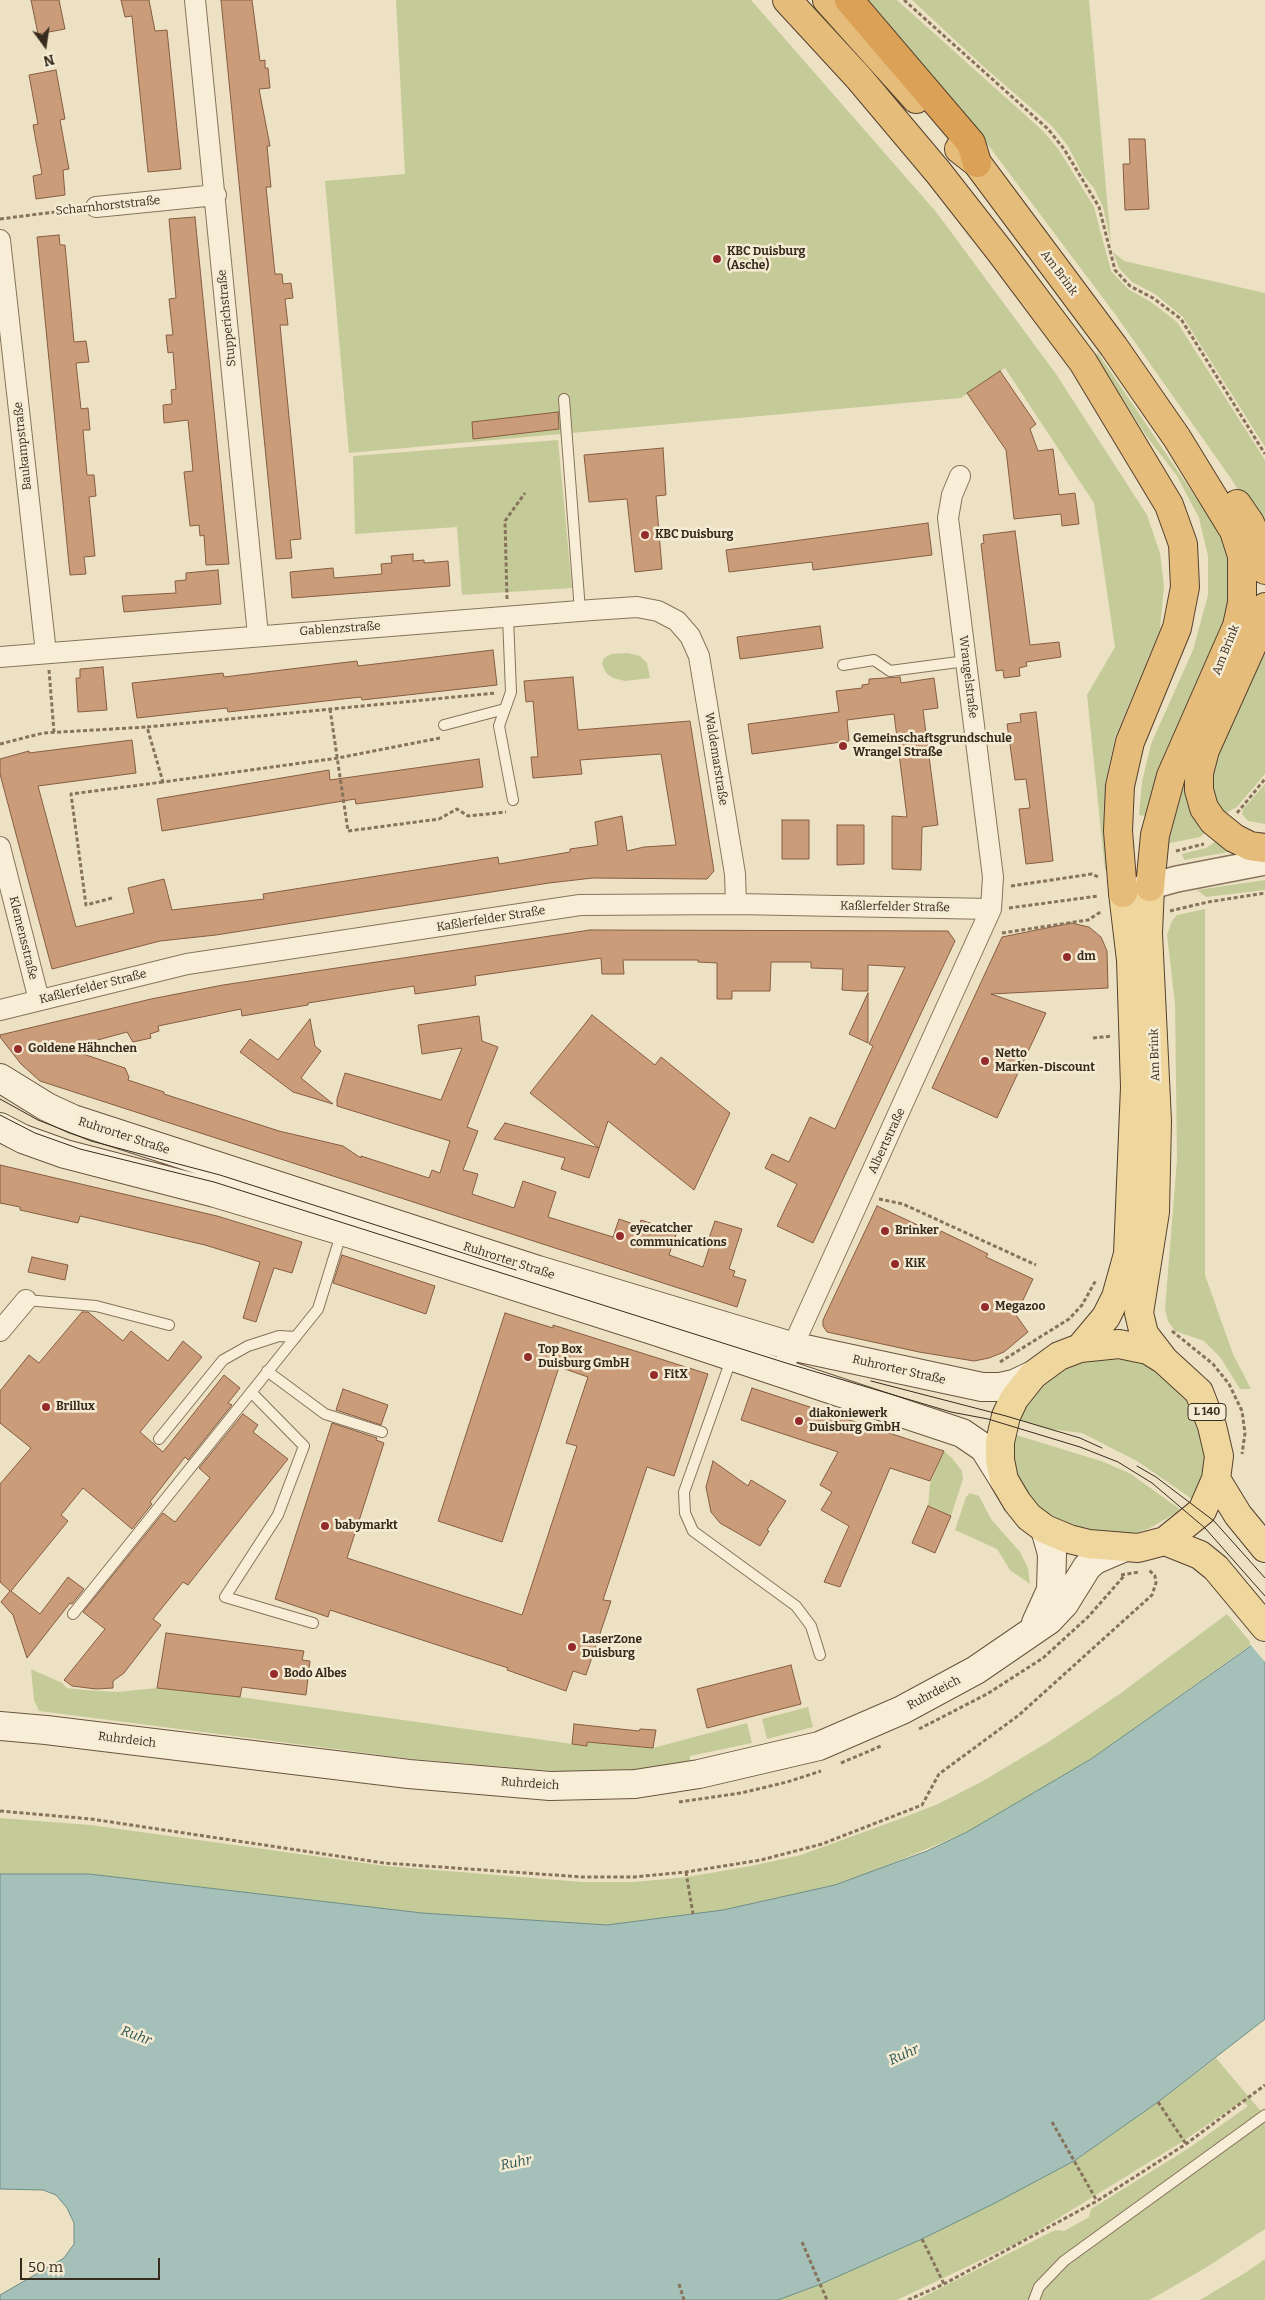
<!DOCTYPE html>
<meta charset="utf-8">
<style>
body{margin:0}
#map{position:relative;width:1265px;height:2300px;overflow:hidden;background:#ede1c4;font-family:Bitter,serif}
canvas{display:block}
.north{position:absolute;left:20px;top:20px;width:50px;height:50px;-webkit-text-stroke:4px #f5ebd3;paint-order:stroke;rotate:166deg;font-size:14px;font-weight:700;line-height:20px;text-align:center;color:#372b1e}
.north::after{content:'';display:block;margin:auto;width:18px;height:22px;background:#372b1e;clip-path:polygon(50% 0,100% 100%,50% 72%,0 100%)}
.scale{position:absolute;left:20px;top:2258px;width:140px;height:22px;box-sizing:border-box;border:2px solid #372b1e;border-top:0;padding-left:6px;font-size:15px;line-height:18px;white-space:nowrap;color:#372b1e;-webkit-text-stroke:4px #f5ebd3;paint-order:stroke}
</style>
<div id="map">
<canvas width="1265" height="2300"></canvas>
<div class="north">N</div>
<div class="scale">50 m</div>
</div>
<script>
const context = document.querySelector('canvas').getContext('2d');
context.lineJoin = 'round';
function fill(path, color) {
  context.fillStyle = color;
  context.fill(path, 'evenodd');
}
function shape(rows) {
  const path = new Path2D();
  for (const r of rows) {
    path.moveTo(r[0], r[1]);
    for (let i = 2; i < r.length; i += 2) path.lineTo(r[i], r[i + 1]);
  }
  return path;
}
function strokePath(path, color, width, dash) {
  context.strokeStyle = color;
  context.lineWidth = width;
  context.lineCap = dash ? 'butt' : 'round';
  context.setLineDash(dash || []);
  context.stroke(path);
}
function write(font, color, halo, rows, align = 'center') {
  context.font = font + ' Bitter,serif';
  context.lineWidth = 5;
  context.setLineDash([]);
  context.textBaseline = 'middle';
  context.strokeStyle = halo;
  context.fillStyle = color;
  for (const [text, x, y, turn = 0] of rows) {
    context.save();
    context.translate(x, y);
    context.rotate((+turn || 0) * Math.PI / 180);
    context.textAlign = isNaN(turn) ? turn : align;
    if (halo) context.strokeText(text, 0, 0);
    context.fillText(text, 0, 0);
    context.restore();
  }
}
fill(shape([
 [396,0,751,0,937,213,1056,374,1147,515,1160,553,1164,586,1160,629,1115,738,1105,784,1105,832,1109,869,1105,870,1087,695,1115,647,1094,503,1005,368,961,398,349,453,325,181,405,174],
 [858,0,897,0,1043,131,1059,150,1094,207,1111,271,1128,289,1151,302,1177,322,1265,460,1265,541,1257,520,1232,480,1115,314,979,133],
 [912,0,1089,0,1111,243,1103,207,1094,188,1083,175,1068,146,1052,126,984,67],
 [1113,252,1124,261,1265,293,1265,447,1183,317,1155,294,1132,282,1119,268],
 [1098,353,1221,535,1228,559,1229,604,1223,625,1157,776,1146,816,1139,815,1142,782,1151,744,1193,650,1208,595,1208,556,1199,518,1177,476,1145,434,1095,355],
 [558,440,572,588,462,595,457,527,355,534,353,456],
 [1265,632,1265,774,1237,807,1220,816,1213,805,1211,754],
 [628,653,640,656,647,663,650,678,625,681,613,678,606,673,602,664,604,658,611,654],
 [1209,726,1210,829,1200,837,1165,844,1175,800],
 [1265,784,1265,824,1248,821,1242,814,1243,809],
 [1221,838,1234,851,1184,860,1182,854,1206,848],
 [1265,880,1265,890,1206,897,1197,890],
 [1205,909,1205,1275,1233,1354,1251,1389,1240,1389,1220,1357,1204,1341,1175,1331,1168,1321,1165,1309,1177,1160,1175,1004,1167,935,1172,921,1177,915],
 [1107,1358,1138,1362,1164,1373,1195,1407,1207,1453,1202,1484,1192,1499,1137,1461,1082,1433,1050,1429,1017,1419,1036,1390,1059,1371,1075,1364],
 [1013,1434,1104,1462,1131,1474,1181,1510,1150,1528,1126,1536,1069,1529,1031,1506,1011,1464],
 [944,1451,952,1458,962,1471,963,1479,951,1516,928,1506,930,1484],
 [970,1493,979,1496,991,1519,1020,1552,1028,1568,1030,1584,1010,1570,997,1549,955,1530,966,1497],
 [1227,1614,1252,1644,1091,1759,1042,1789,967,1832,874,1871,835,1885,723,1910,607,1925,422,1913,89,1874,0,1874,0,1818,90,1825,386,1866,582,1882,634,1882,687,1877,751,1866,801,1855,897,1820,938,1804,983,1781,1050,1741,1121,1693],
 [31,1669,62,1683,67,1688,85,1690,117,1692,157,1688,240,1697,587,1746,587,1742,653,1748,747,1723,752,1743,690,1756,690,1762,633,1771,552,1771,413,1759,39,1711,34,1700],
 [808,1707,813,1727,767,1739,762,1719],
 [1216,2058,1265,2116,1265,2229,1207,2267,1155,2297,1149,2300,917,2300,1055,2230,1064,2231,1089,2217,1091,2209,1189,2148,1248,2106,1242,2101,1182,2142,1023,2240,897,2300,778,2300,821,2284,922,2239,1074,2161,1158,2102],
 [1265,2259,1265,2300,1200,2300,1245,2273]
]), '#c5cb98');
const water = shape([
 [1265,1636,1265,2019,1158,2102,1074,2161,995,2203,922,2239,821,2284,778,2300,0,2300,0,2295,64,2258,74,2244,74,2223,67,2208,56,2195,43,2190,0,2189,0,1874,89,1874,422,1913,607,1925,723,1910,835,1885,927,1851,967,1832,1091,1759,1265,1636]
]);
fill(water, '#a5c0b8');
strokePath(water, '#6c8e86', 1);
fill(shape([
 [1265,1634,1265,1662,1249,1643]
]), '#ede1c4');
const building = shape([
 [31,0,59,0,65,29,38,34,31,0],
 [121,0,149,0,155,31,167,30,181,169,148,172,132,16,125,17,121,0],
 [221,0,252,0,260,61,265,60,265,68,268,68,270,88,259,89,270,146,267,146,271,187,266,187,275,274,282,274,283,284,291,283,293,298,285,299,288,325,280,325,301,539,290,540,292,558,276,559,221,0],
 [56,70,65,119,60,120,69,169,63,170,65,195,36,199,33,176,42,174,33,125,38,124,29,75,56,70],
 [1129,139,1145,139,1149,209,1125,210,1123,164,1130,164,1129,139],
 [195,217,229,564,206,565,204,535,200,536,199,525,190,526,184,472,193,471,188,420,164,423,163,405,172,404,171,390,176,389,173,352,168,353,166,335,173,335,169,299,176,298,169,219,195,217],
 [59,235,60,245,65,245,74,342,86,341,89,362,76,363,81,409,88,408,90,430,83,430,87,475,94,475,96,496,89,497,95,556,84,557,86,574,70,575,37,237,59,235],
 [1000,371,1036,424,1030,429,1038,451,1053,449,1059,495,1075,493,1079,524,1062,526,1061,514,1014,519,1006,450,967,393,1000,371],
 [558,412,559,429,473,439,472,422,558,412],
 [663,448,666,495,656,496,662,569,635,572,627,499,589,502,584,455,663,448],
 [928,523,932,555,813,570,812,562,729,572,726,550,928,523],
 [1015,531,1030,645,1059,642,1061,657,1026,662,1027,666,1019,668,1020,676,1004,678,1003,670,996,671,981,544,984,543,983,535,1015,531],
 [413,554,413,561,424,560,424,563,448,561,450,586,292,598,290,572,333,568,334,578,382,574,381,564,392,563,391,556,413,554],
 [218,570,221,604,124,612,122,596,176,593,175,581,186,580,186,573,218,570],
 [820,626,823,648,740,659,737,637,820,626],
 [493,650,497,685,362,700,361,697,228,712,227,708,137,718,132,683,223,673,224,677,357,661,358,666,493,650],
 [103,667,107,710,78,712,76,678,80,678,80,669,103,667],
 [573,677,578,730,690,721,714,871,707,879,593,878,549,883,216,935,160,941,52,969,0,774,0,759,29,751,29,753,132,740,136,773,38,786,76,927,134,913,128,888,164,879,172,910,264,899,263,894,498,857,499,864,570,852,570,849,598,845,595,822,622,816,627,851,644,847,676,845,661,754,580,760,582,774,533,778,531,757,538,757,533,701,526,702,524,681,573,677],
 [900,677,901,683,934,678,938,708,923,710,938,825,922,827,921,870,892,869,892,816,907,817,894,714,847,720,849,741,752,754,748,724,839,712,836,691,862,688,862,685,869,684,869,679,900,677],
 [1036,712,1053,861,1026,864,1019,809,1030,808,1026,779,1015,780,1007,724,1021,722,1020,714,1036,712],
 [479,759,483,787,356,804,355,799,162,831,157,799,329,770,330,780,479,759],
 [782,820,809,820,809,859,782,859,782,820],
 [837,825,864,825,864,864,837,865,837,825],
 [1071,923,1089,927,1101,937,1107,951,1108,988,991,994,1046,1013,997,1118,932,1088,1002,937,1071,923],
 [590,930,948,931,955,941,813,1243,777,1226,797,1184,765,1168,772,1154,789,1162,810,1117,835,1129,873,1046,869,1044,905,967,868,965,868,991,856,991,842,990,843,969,811,968,811,962,771,962,770,991,732,991,732,999,717,999,717,963,698,962,698,960,623,960,624,974,602,974,601,958,475,976,476,985,415,994,414,986,308,1003,308,1005,242,1016,241,1009,158,1026,159,1031,150,1034,151,1038,133,1042,127,1032,72,1047,88,1053,83,1054,125,1068,129,1077,128,1080,164,1092,164,1094,279,1131,343,1146,361,1158,361,1156,429,1178,432,1170,440,1173,450,1141,337,1106,337,1099,345,1073,441,1100,462,1048,422,1054,418,1025,479,1016,482,1041,498,1047,467,1127,478,1131,463,1170,478,1174,472,1194,514,1208,523,1181,556,1192,548,1217,613,1237,619,1219,639,1226,641,1220,677,1232,669,1255,703,1267,712,1239,709,1238,715,1221,742,1229,729,1269,735,1271,733,1276,746,1280,737,1307,40,1081,21,1064,0,1037,0,1035,151,999,223,985,590,930],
 [868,993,868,1043,849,1034,868,993],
 [592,1015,655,1065,661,1057,730,1113,694,1190,608,1121,599,1148,530,1093,592,1015],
 [310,1019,315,1046,321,1051,301,1078,333,1104,293,1092,240,1052,250,1039,278,1060,310,1019],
 [505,1123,599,1148,589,1178,561,1169,565,1158,494,1139,505,1123],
 [0,1165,217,1216,302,1242,292,1273,274,1268,256,1322,243,1318,260,1262,205,1245,80,1216,78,1223,20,1210,20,1207,0,1203,0,1165],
 [877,1206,939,1235,941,1231,970,1245,988,1254,986,1257,1033,1279,1016,1315,1028,1332,1004,1352,989,1358,974,1361,919,1352,827,1332,823,1326,823,1320,877,1206],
 [342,1255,435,1286,426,1314,333,1283,342,1255],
 [32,1257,68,1265,65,1280,28,1272,32,1257],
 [82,1312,88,1312,123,1341,131,1331,168,1361,183,1341,202,1357,140,1432,163,1452,224,1375,240,1388,228,1403,232,1405,188,1460,185,1457,150,1502,152,1504,132,1529,83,1488,61,1515,68,1521,11,1591,40,1614,68,1577,84,1589,72,1604,70,1603,27,1658,13,1615,1,1602,10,1591,0,1582,0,1484,31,1448,0,1423,0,1391,29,1355,39,1363,82,1312],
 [505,1313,553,1328,553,1325,708,1374,674,1476,647,1467,603,1600,611,1601,586,1675,573,1671,566,1691,507,1670,508,1668,330,1610,328,1617,275,1599,332,1423,377,1438,376,1440,384,1443,347,1558,522,1615,577,1446,566,1443,588,1377,559,1367,502,1542,438,1521,505,1313],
 [752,1388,944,1451,930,1481,890,1468,840,1587,824,1582,849,1526,821,1510,832,1492,820,1485,838,1452,741,1420,752,1388],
 [343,1389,388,1405,381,1425,336,1410,343,1389],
 [243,1414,258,1425,253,1432,288,1459,188,1585,183,1582,153,1619,161,1625,124,1673,113,1681,113,1688,96,1689,72,1686,64,1680,105,1629,83,1612,163,1513,175,1522,210,1478,199,1468,243,1414],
 [713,1461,748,1486,751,1480,786,1501,767,1530,769,1531,760,1546,720,1523,711,1512,706,1487,713,1461],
 [928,1506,951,1516,935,1553,912,1543,928,1506],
 [166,1633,304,1651,302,1660,310,1661,306,1695,242,1687,240,1697,157,1688,166,1633],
 [791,1665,801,1704,707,1728,697,1689,791,1665],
 [574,1724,639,1731,640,1729,656,1730,653,1748,587,1742,587,1746,572,1744,574,1724]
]);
fill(building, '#ca9c7a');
strokePath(building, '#865d41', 1);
const service = shape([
 [564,399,580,611],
 [508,617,511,692,499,726,513,800],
 [843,665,874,660,890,671,966,661],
 [444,725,505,709],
 [26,1300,96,1306,169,1325],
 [732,1357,684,1492,685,1513,693,1531,796,1606,811,1626,820,1655],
 [267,1371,325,1414,382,1432],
 [251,1392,304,1446,278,1515,225,1597,313,1623],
 [159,1439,223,1360,248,1346,279,1336,296,1337],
 [73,1614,318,1309,342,1231],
 [1034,2300,1039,2287,1064,2261,1265,2115]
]);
const minor = shape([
 [195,0,258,635],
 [96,207,216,195],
 [0,240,46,653],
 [0,657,592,610,637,607,658,611,677,621,690,636,699,656,735,874,736,904],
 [0,847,39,1000],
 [0,1010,187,964,580,905,736,904,991,909],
 [0,1331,26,1300],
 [787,1359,991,909,993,877,948,518,952,495,960,476]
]);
const tertiary = shape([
 [1133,891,1177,879,1265,862]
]);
const secondary = shape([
 [0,1078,47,1107,73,1119,538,1270,791,1346,982,1387,1000,1387,1014,1384,1033,1375],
 [0,1127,23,1139,65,1154,215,1193,342,1231,658,1332,962,1433,984,1448,1004,1480],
 [1036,1623,1051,1590,1052,1554,1045,1529],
 [0,1726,46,1730,409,1774,550,1786,635,1784,699,1774,819,1746,902,1710,976,1670,1049,1620,1064,1604,1087,1567,1095,1560,1123,1548]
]);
const primary = shape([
 [1150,887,1148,933,1157,1121,1155,1212,1139,1313,1144,1334,1164,1360],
 [1119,1344,1148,1350,1164,1360,1199,1392,1212,1426,1219,1456,1216,1479,1202,1511,1165,1541,1138,1548,1089,1544,1069,1539,1045,1529,1029,1517,1017,1502,1004,1480,1000,1460,1000,1442,1006,1416,1014,1399,1033,1375,1059,1356,1080,1348,1119,1344],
 [1080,1348,1106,1317,1116,1297,1128,1254,1135,1087,1131,960,1123,893],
 [1216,1479,1238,1515,1265,1548],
 [1165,1541,1200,1555,1216,1568,1265,1627]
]);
const trunk = shape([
 [787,0,858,77,938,172,999,250,1083,362,1169,505,1183,544,1185,587,1177,628,1130,742,1120,786,1118,831,1123,893],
 [827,0,916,99],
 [959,149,977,163,1114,347,1177,438,1234,531,1242,556,1242,603,1237,626,1171,776,1155,835,1150,887],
 [1237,504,1250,523,1261,548,1265,570],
 [1265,607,1259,630,1205,750,1199,773,1199,790,1204,808,1213,821,1234,838,1250,846,1265,848]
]);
const motorway = shape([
 [849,0,971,143,977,163]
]);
strokePath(service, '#87735b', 12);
strokePath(minor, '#87735b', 22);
strokePath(tertiary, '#87735b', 28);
strokePath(secondary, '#69543e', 30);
strokePath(primary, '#55412f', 30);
strokePath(trunk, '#55412f', 30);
strokePath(motorway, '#55412f', 30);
strokePath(shape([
 [904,0,1048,129,1064,149,1099,207,1115,270,1130,286,1153,298,1181,319,1265,454],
 [0,219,78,209],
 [507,599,505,521,525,493],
 [49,670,54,732],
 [330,709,348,831,439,819,457,809,468,816,506,812],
 [440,738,338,758,163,782,147,727,496,693],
 [0,744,43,733,147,727],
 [1237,813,1265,779],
 [1176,851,1204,844],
 [1011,886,1092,874,1100,878],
 [112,898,86,905,71,794,163,782],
 [1009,908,1098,896],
 [1170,911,1208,902,1265,893],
 [1002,933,1088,920,1102,911],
 [1093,1038,1112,1036],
 [879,1199,903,1204,1036,1265],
 [1172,1331,1213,1364,1229,1384,1242,1411,1245,1433,1242,1454],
 [1000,1362,1069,1319,1082,1305,1096,1280],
 [1121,1575,1139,1572],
 [919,1729,987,1694,1043,1658,1088,1617,1124,1576],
 [841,1763,881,1746],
 [679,1802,741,1793,787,1782,821,1771],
 [0,1811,91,1819,384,1863,582,1877,634,1877,686,1872,761,1860,822,1844,922,1805,939,1774,1019,1715,1152,1595,1156,1583,1155,1576,1149,1570],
 [686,1872,693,1914],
 [1158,2102,1186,2144],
 [1052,2122,1097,2201],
 [922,2239,944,2284],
 [802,2242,827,2300],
 [679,2284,684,2300],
 [908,2300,944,2284,1097,2201,1186,2144,1265,2085]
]), '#87735b', 3, [4, 2.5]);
strokePath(service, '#f8eed7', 10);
strokePath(minor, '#f8eed7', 20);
strokePath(tertiary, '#f8eed7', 25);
strokePath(secondary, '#f8eed7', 28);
strokePath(primary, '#efd69c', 28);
strokePath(trunk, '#e5bc79', 28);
strokePath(motorway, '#dba156', 28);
strokePath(shape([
 [0,1099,38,1120,91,1141,220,1175,516,1270],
 [0,1115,35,1133,80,1149,214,1182,786,1363,951,1412,988,1419,1080,1447,1118,1462,1152,1483,1205,1528,1265,1596],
 [871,1381,1006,1416,1080,1438,1102,1448],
 [1137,1466,1156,1477,1214,1521,1265,1578]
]), '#372b1e', 1);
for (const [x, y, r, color] of [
 [717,259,5,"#952c2c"],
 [645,535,5,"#952c2c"],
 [843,746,5,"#952c2c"],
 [1067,957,5,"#952c2c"],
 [18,1049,5,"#952c2c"],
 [985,1061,5,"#952c2c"],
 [885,1231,5,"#952c2c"],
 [620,1236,5,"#952c2c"],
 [895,1264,5,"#952c2c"],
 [985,1307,5,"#952c2c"],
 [528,1357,5,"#952c2c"],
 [654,1375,5,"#952c2c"],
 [46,1407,5,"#952c2c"],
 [799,1421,5,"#952c2c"],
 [325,1526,5,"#952c2c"],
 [572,1647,5,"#952c2c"],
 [274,1674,5,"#952c2c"]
]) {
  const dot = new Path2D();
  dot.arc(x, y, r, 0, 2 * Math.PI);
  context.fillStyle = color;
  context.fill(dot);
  strokePath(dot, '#f5ebd3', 2);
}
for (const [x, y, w] of [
 [1207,1412,38]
]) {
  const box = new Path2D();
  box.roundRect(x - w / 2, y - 8.5, w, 17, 4);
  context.fillStyle = '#f5ebd3';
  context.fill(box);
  strokePath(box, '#372b1e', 1);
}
write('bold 11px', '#372b1e', null, [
 ["L 140",1207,1412]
]);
write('12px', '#372b1e', '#f5ebd3', [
 ["Scharnhorststraße",108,206,-6],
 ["Am Brink",1059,273,53],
 ["Stupperichstraße",227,318,-96],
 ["Baukampstraße",23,446,-96],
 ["Gablenzstraße",340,629,-4],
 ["Am Brink",1226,650,-68],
 ["Wrangelstraße",968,677,83],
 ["Waldemarstraße",716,759,81],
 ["Kaßlerfelder Straße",895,907,1],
 ["Kaßlerfelder Straße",491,919,-9],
 ["Klemensstraße",23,938,76],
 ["Kaßlerfelder Straße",93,987,-14],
 ["Am Brink",1155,1055,-92],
 ["Ruhrorter Straße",124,1136,18],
 ["Albertstraße",887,1141,-65],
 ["Ruhrorter Straße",509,1261,18],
 ["Ruhrorter Straße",899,1370,13],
 ["Ruhrdeich",934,1693,-28],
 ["Ruhrdeich",127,1740,7],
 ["Ruhrdeich",530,1784,4]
]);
write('bold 12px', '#372b1e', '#f5ebd3', [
 ["KBC Duisburg",727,252],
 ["(Asche)",727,266],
 ["KBC Duisburg",655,535],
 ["Gemeinschaftsgrundschule",853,739],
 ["Wrangel Straße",853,753],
 ["dm",1077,957],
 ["Goldene Hähnchen",28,1049],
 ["Netto",995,1054],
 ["Marken-Discount",995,1068],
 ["eyecatcher",630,1229],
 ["communications",630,1243],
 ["Brinker",895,1231],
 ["KiK",905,1264],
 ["Megazoo",995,1307],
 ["Top Box",538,1350],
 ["Duisburg GmbH",538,1364],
 ["FitX",664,1375],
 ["Brillux",56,1407],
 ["diakoniewerk",809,1414],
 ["Duisburg GmbH",809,1428],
 ["babymarkt",335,1526],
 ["LaserZone",582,1640],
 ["Duisburg",582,1654],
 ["Bodo Albes",284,1674]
], 'left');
write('italic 14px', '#2e5754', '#f5ebd3', [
 ["Ruhr",136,2036,20],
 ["Ruhr",904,2055,-24],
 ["Ruhr",516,2163,-11]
]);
</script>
